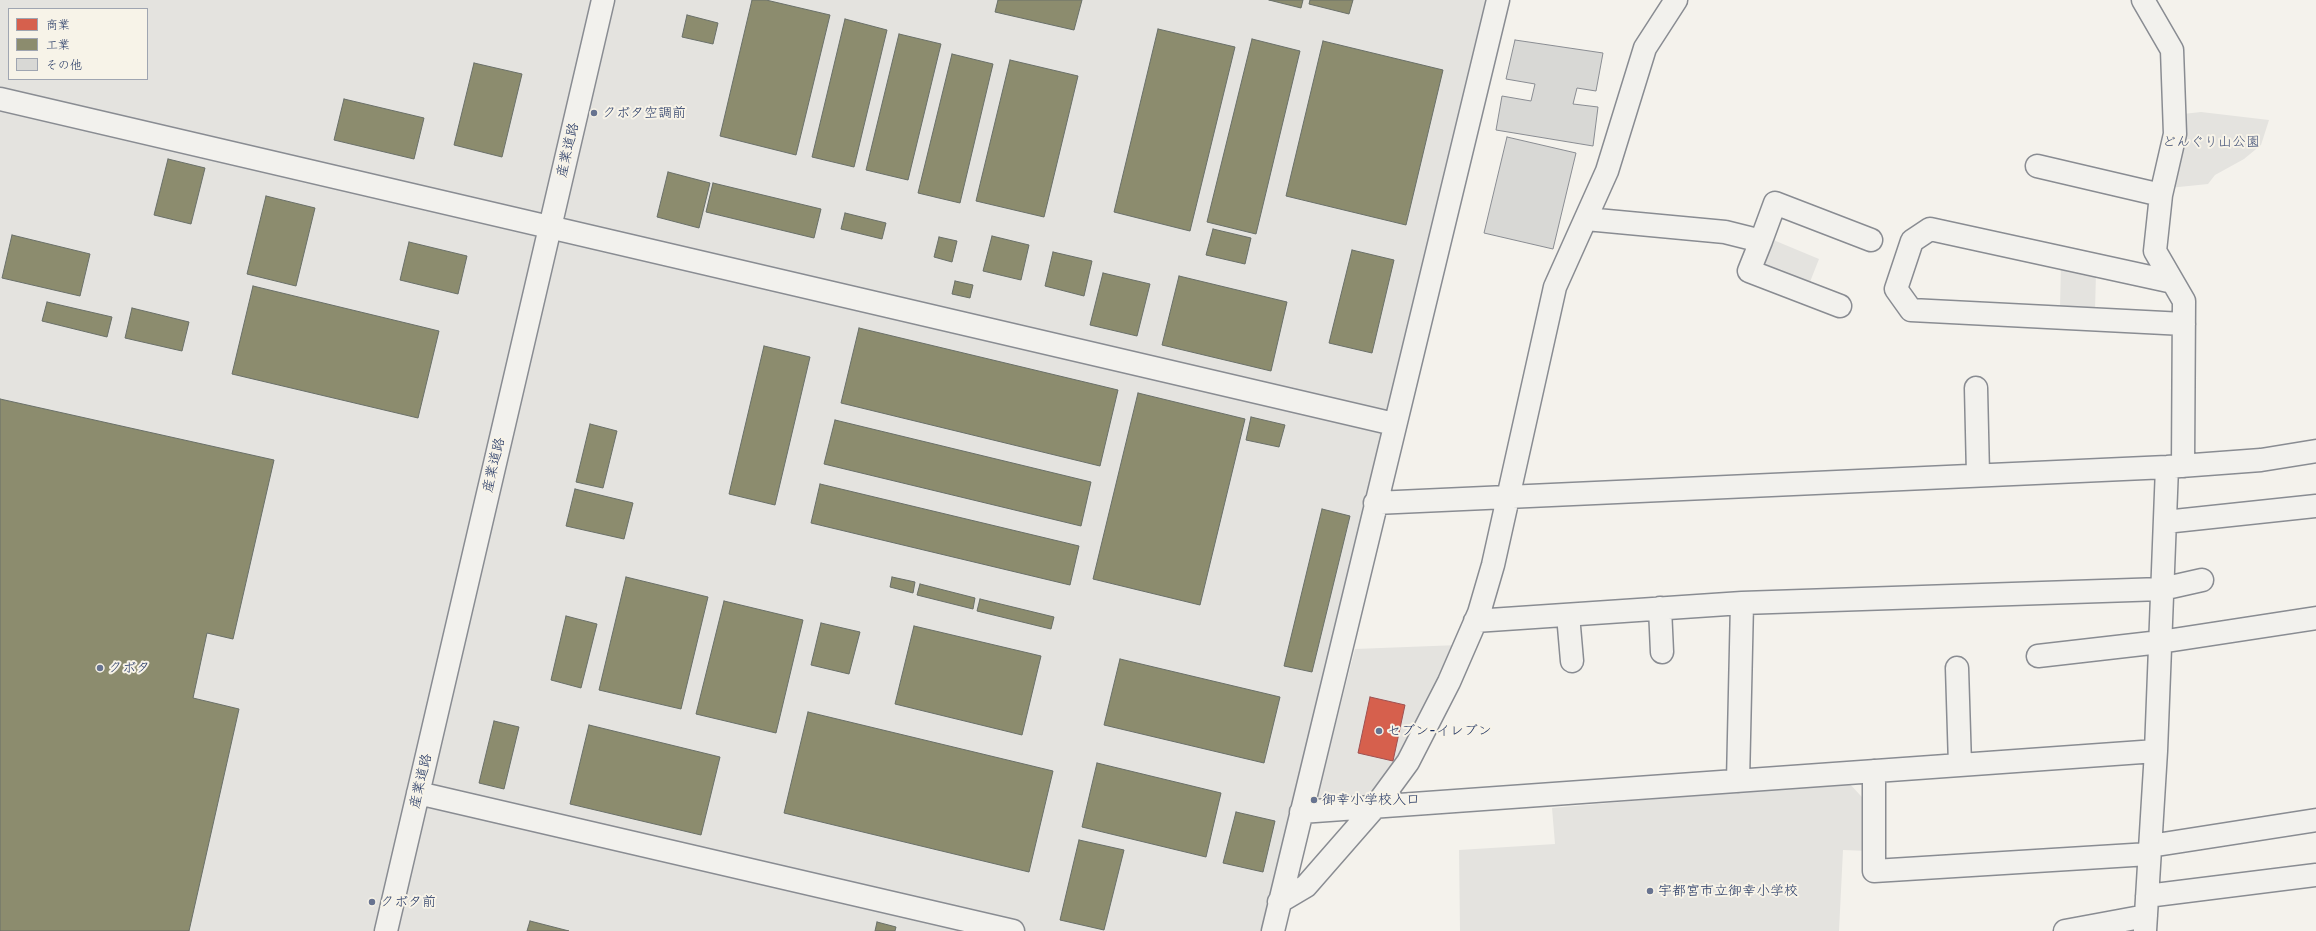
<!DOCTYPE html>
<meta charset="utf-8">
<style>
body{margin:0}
#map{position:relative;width:2316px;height:931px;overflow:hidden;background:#f4f2ec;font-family:"Playpen Sans","Klee One",sans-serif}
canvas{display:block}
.legend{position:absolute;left:8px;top:8px;width:140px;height:72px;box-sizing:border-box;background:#f7f3e8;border:1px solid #9fa5b1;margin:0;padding:5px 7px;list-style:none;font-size:12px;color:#1b2f5e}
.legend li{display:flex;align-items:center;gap:8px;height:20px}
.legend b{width:20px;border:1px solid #9fa5b1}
</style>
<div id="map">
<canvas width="2316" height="931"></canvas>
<ul class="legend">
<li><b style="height:11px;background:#d6604d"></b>商業</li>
<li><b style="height:11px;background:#8c8c6e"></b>工業</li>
<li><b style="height:11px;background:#d8d8d5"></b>その他</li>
</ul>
</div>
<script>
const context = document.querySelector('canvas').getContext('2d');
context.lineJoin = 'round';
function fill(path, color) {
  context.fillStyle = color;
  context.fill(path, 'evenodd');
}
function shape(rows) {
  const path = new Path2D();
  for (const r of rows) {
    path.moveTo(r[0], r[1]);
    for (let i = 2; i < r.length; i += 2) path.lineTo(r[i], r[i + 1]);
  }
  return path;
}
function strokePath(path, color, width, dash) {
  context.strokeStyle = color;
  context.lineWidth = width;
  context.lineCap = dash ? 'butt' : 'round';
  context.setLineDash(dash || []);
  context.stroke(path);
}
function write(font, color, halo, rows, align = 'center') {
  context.font = font + ' "Playpen Sans","Klee One",sans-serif';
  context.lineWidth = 4;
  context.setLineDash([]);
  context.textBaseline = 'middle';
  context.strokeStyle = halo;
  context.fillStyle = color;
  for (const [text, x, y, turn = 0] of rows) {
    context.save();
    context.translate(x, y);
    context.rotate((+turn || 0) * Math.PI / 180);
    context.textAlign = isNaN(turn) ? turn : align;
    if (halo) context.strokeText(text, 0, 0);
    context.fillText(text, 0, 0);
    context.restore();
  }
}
fill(shape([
 [0,0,1486,0,1264,931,0,931],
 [9,9,147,9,147,79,9,79],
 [2201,112,2269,120,2261,145,2244,159,2215,175,2208,184,2169,188,2183,114],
 [1771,239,1819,259,1808,287,1765,270,1763,263],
 [2061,265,2096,273,2095,311,2060,308],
 [1459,645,1402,761,1371,801,1314,808,1355,649],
 [1848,782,1872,808,1868,851,1843,850,1839,931,1460,931,1459,850,1555,844,1552,808]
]), '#e4e3df');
const shops = shape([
 [1370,697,1405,705,1393,761,1358,753,1370,697]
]);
fill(shops, '#d6604d');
strokePath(shops, '#9e5152', 1);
const industry = shape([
 [752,0,766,0,830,15,796,155,720,136,752,0],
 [998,0,1082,0,1074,30,995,12,998,0],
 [1269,0,1303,0,1301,8,1269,0],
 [1310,0,1353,0,1349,14,1309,4,1310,0],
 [687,15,718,23,713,44,682,37,687,15],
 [845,19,887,30,854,167,812,157,845,19],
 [1158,29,1235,47,1190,231,1114,212,1158,29],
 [899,34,941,44,908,180,866,170,899,34],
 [1252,39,1300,51,1256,234,1207,222,1252,39],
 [1323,41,1443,70,1406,225,1286,196,1323,41],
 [952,54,993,64,960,203,918,193,952,54],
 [1010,60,1078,76,1044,217,976,201,1010,60],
 [474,63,522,74,502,157,454,145,474,63],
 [344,99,424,118,414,159,334,140,344,99],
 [168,159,205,168,191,224,154,215,168,159],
 [668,172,710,183,699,228,657,217,668,172],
 [713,183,821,209,814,238,706,212,713,183],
 [266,196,315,208,296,286,247,274,266,196],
 [845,213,886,223,882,239,841,229,845,213],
 [1213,229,1251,238,1245,264,1206,255,1213,229],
 [12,235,90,254,80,296,2,278,12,235],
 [992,236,1029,245,1021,280,983,271,992,236],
 [939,237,957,241,952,262,934,257,939,237],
 [409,242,467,256,458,294,400,280,409,242],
 [1352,250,1394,260,1372,353,1329,343,1352,250],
 [1053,252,1092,261,1084,296,1045,286,1053,252],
 [1103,273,1150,284,1137,336,1090,325,1103,273],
 [1179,276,1287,302,1271,371,1162,345,1179,276],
 [955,281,973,285,970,298,952,294,955,281],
 [253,286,439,331,418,418,232,374,253,286],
 [47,302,112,317,107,337,42,321,47,302],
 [132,308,189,322,182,351,125,338,132,308],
 [859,328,1118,390,1100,466,841,403,859,328],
 [764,346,810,357,775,505,729,494,764,346],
 [1138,393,1245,419,1200,605,1093,579,1138,393],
 [0,399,274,460,233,639,207,633,193,698,239,709,189,931,0,931,0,399],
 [1251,417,1285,425,1279,447,1246,440,1251,417],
 [835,420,1091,482,1081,526,824,464,835,420],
 [590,424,617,431,603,488,576,482,590,424],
 [820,484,1079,546,1070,585,811,523,820,484],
 [575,489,633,503,624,539,566,526,575,489],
 [1322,509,1350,516,1312,672,1284,666,1322,509],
 [626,577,708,597,681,709,599,690,626,577],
 [892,577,915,582,913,593,890,587,892,577],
 [920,584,975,598,973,609,917,595,920,584],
 [980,599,1054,617,1051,629,977,611,980,599],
 [724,601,803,620,776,733,696,714,724,601],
 [566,616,597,624,581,688,551,680,566,616],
 [821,623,860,632,849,674,811,665,821,623],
 [914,626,1041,656,1022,735,895,704,914,626],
 [1120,659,1280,697,1264,763,1104,725,1120,659],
 [808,712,1053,771,1029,872,784,813,808,712],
 [494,721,519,727,504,789,479,783,494,721],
 [589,725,720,757,701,835,570,804,589,725],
 [1097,763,1221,793,1206,857,1082,827,1097,763],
 [1236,812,1275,821,1263,872,1223,863,1236,812],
 [1079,840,1124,850,1104,930,1060,920,1079,840],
 [530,921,569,931,527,931,530,921],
 [877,922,896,927,895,931,875,931,877,922]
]);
fill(industry, '#8c8c6e');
strokePath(industry, '#6a7069', 1);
const building = shape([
 [1515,40,1603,53,1596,91,1577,88,1573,104,1598,107,1593,146,1496,130,1502,96,1531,101,1535,84,1506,79,1515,40],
 [1507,137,1576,153,1553,249,1484,233,1507,137]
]);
fill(building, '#d8d8d5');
strokePath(building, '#898c92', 1);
const minor = shape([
 [2143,0,2172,50,2175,134,2161,195,2155,251,2184,301,2183,466],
 [0,99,1394,424],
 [2037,166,2161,195],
 [1586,219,1725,232,1761,241,1749,271,1840,306],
 [1761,241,1775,203,1871,240],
 [2173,282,1930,229,1912,241,1896,289,1911,310,2184,324],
 [1976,388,1978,475],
 [1375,503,2167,467,2261,460,2316,451],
 [2165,522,2316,506],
 [1660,608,1662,652],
 [1568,615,1572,661],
 [1475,621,1742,603,2162,589,2202,580],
 [2038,656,2160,642,2316,618],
 [1957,668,1960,765],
 [1874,771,1874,871,2149,854],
 [1738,781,1742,603],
 [418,793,1013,931],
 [1301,812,2156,751],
 [2150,846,2316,820],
 [2147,896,2316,875],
 [1279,902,1306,886,1375,807,1408,762,1449,682,1479,613,1493,565,1555,287,1607,171,1645,48,1676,0],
 [386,931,603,0],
 [1273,931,1498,0],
 [2065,931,2146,916],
 [2145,931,2156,751,2167,467]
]);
strokePath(minor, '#898c92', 25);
strokePath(minor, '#f2f1ed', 22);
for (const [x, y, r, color] of [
 [594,113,4,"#677390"],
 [100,668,4,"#677390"],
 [1379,731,4,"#677390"],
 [1314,800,4,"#677390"],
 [1650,891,4,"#677390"],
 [372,902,4,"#677390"]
]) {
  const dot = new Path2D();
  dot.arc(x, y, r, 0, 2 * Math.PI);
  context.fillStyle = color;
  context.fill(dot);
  strokePath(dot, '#f7f3e8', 1.5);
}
write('14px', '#1b2f5e', '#f7f3e8', [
 ["クボタ空調前",602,113],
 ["クボタ",108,668],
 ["セブン-イレブン",1387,731],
 ["御幸小学校入口",1322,800],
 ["宇都宮市立御幸小学校",1658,891],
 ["クボタ前",380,902]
], 'left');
write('14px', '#415076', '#f7f3e8', [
 ["どんぐり山公園",2211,142]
]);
write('14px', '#1b2f5e', '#f7f3e8', [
 ["産業道路",568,150,-77],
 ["産業道路",494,465,-77],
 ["産業道路",421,781,-77]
]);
</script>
